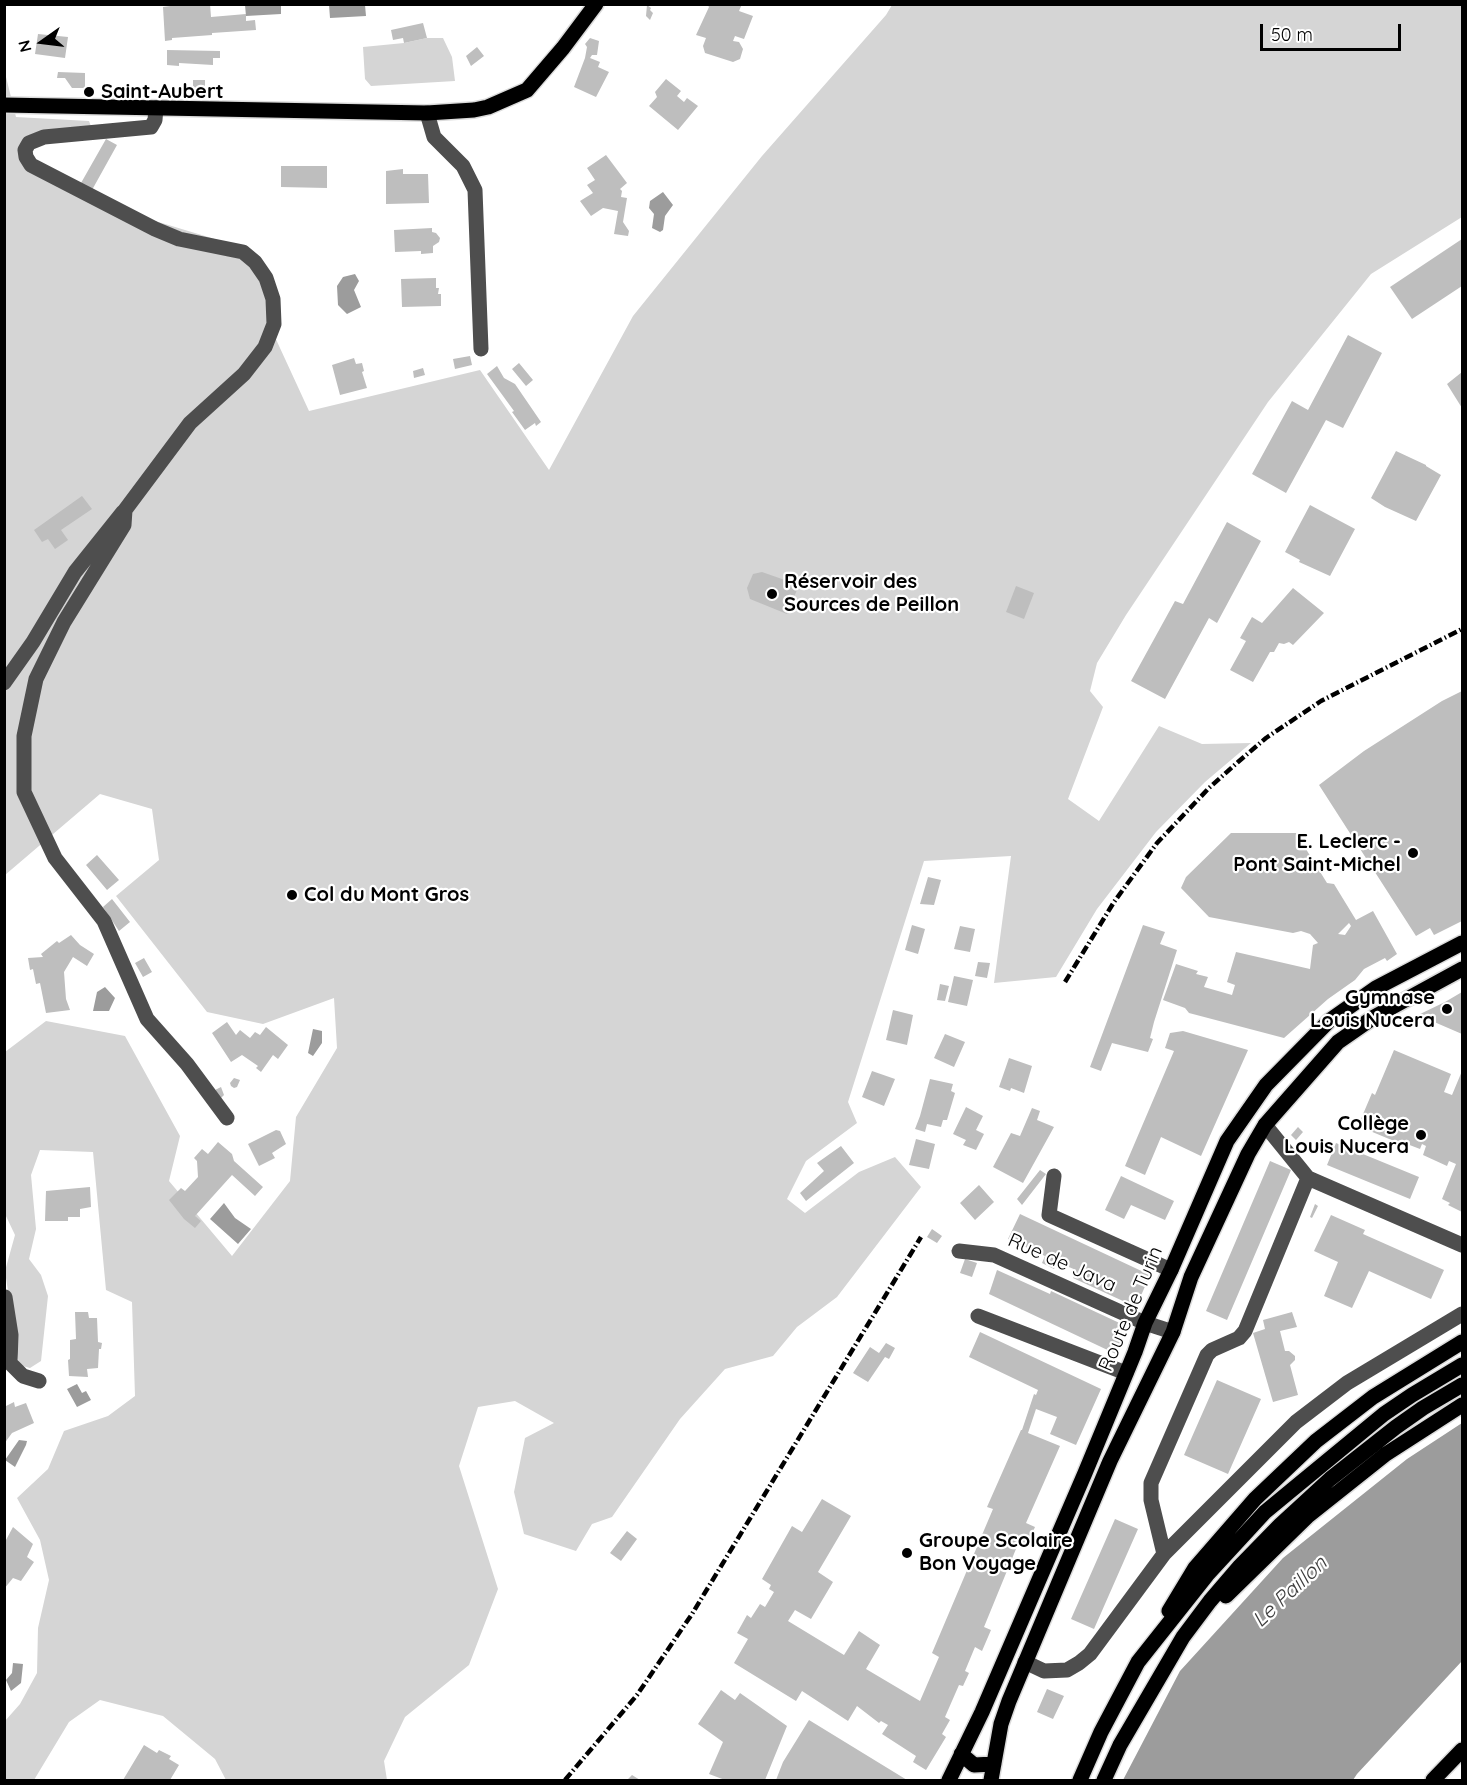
<!DOCTYPE html>
<meta charset="utf-8">
<style>
body{margin:0}
#map{position:relative;width:1467px;height:1785px;overflow:hidden;background:#fff;font-family:Quicksand,sans-serif}
canvas{display:block}
.frame{position:absolute;inset:0;border:6px solid #000;pointer-events:none}
.north{position:absolute;left:12px;top:12px;width:60px;height:60px;-webkit-text-stroke:4px #fff;paint-order:stroke;rotate:256deg;font-size:16px;font-weight:700;line-height:24px;text-align:center;color:#000}
.north::after{content:'';display:block;margin:auto;width:21px;height:27px;background:#000;clip-path:polygon(50% 0,100% 100%,50% 72%,0 100%)}
.scale{position:absolute;left:1260px;top:24px;width:141px;height:27px;box-sizing:border-box;border:3px solid #000;border-top:0;padding-left:8px;font-size:18px;line-height:21px;white-space:nowrap;color:#000;-webkit-text-stroke:4px #fff;paint-order:stroke}
</style>
<div id="map">
<canvas width="1467" height="1785"></canvas>
<div class="frame"></div>
<div class="north">N</div>
<div class="scale">50 m</div>
</div>
<script>
const context = document.querySelector('canvas').getContext('2d');
context.lineJoin = 'round';
function fill(path, color) {
  context.fillStyle = color;
  context.fill(path, 'evenodd');
}
function shape(rows) {
  const path = new Path2D();
  for (const r of rows) {
    path.moveTo(r[0], r[1]);
    for (let i = 2; i < r.length; i += 2) path.lineTo(r[i], r[i + 1]);
  }
  return path;
}
function strokePath(path, color, width, dash) {
  context.strokeStyle = color;
  context.lineWidth = width;
  context.lineCap = dash ? 'butt' : 'round';
  context.setLineDash(dash || []);
  context.stroke(path);
}
function write(font, color, halo, rows, align = 'center') {
  context.font = font + ' Quicksand,sans-serif';
  context.lineWidth = 4.5;
  context.setLineDash([]);
  context.textBaseline = 'middle';
  context.strokeStyle = halo;
  context.fillStyle = color;
  for (const [text, x, y, turn = 0] of rows) {
    context.save();
    context.translate(x, y);
    context.rotate((+turn || 0) * Math.PI / 180);
    context.textAlign = isNaN(turn) ? turn : align;
    if (halo) context.strokeText(text, 0, 0);
    context.fillText(text, 0, 0);
    context.restore();
  }
}
fill(shape([
 [892,5,1462,5,1462,217,1371,274,1268,402,1126,615,1097,663,1090,691,1103,707,1068,799,1099,821,1159,726,1202,744,1251,743,1205,782,1156,832,1097,909,1056,977,994,983,1011,856,924,861,848,1102,857,1123,806,1161,787,1199,805,1213,859,1172,895,1157,921,1187,837,1297,797,1327,773,1356,725,1369,680,1419,612,1517,592,1524,576,1551,524,1534,514,1492,525,1438,554,1423,515,1401,478,1407,459,1466,498,1589,469,1665,405,1717,384,1761,387,1780,300,1780,300,1779,292,1780,226,1780,215,1759,163,1716,100,1700,69,1722,34,1780,5,1780,5,1721,20,1704,37,1673,38,1628,49,1580,40,1540,17,1498,48,1469,64,1431,108,1416,135,1396,132,1302,106,1290,93,1152,40,1150,31,1175,36,1229,29,1259,41,1275,48,1296,41,1361,30,1368,19,1365,5,1271,15,1235,5,1214,5,1052,46,1021,125,1036,180,1136,169,1181,232,1256,290,1181,296,1117,337,1048,334,998,263,1024,207,1012,116,896,159,860,152,809,100,794,5,875,4,69,16,117,89,121,92,129,43,135,23,160,122,211,248,249,265,264,274,335,309,411,480,370,549,470,633,316,762,156,886,15],
 [427,38,443,38,452,57,455,81,371,86,365,79,363,47,404,43]
]), '#d5d5d5');
fill(shape([
 [245,5,281,5,281,14,246,16],
 [329,5,365,5,366,16,330,18],
 [663,192,673,205,665,216,663,230,660,232,652,228,654,214,649,208,650,201],
 [355,274,359,281,354,290,361,307,347,314,338,305,337,286,343,277],
 [105,987,115,998,109,1011,93,1011,97,992],
 [313,1029,322,1031,322,1043,313,1056,308,1053],
 [224,1203,235,1218,251,1229,238,1244,210,1219],
 [77,1384,82,1393,86,1391,91,1400,77,1407,67,1389],
 [1462,1423,1462,1661,1357,1774,1353,1780,1123,1780,1180,1671,1283,1558,1407,1459],
 [19,1440,27,1441,26,1445,15,1467,5,1460],
 [13,1663,23,1664,21,1683,11,1691,6,1680,12,1673]
]), '#9c9c9c');
fill(shape([
 [185,4,210,4,211,17,246,14,246,21,255,20,256,30,212,33,212,35,172,38,172,40,165,41,163,7],
 [707,4,742,4,739,11,753,16,744,39,735,36,733,41,739,42,743,49,740,59,733,62,705,53,703,46,706,38,696,35,709,7],
 [647,5,651,8,650,10,653,13,650,20,646,16],
 [423,23,427,38,404,43,403,38,393,40,391,30],
 [38,34,68,37,65,58,35,54],
 [590,38,599,41,597,55,592,55,590,58,600,62,598,67,609,72,596,97,574,87,585,58,587,47,585,44],
 [477,47,484,56,471,66,466,56],
 [167,50,220,51,220,58,213,58,213,65,179,63,179,66,167,65],
 [58,72,85,73,85,88,72,88,65,78,57,78],
 [666,79,681,91,677,96,684,102,687,98,698,106,678,130,649,106,657,97,655,92],
 [193,80,205,80,205,92,193,92],
 [106,139,117,145,92,190,81,183],
 [606,155,627,183,620,189,622,191,621,197,627,198,623,222,629,231,628,236,614,234,618,211,603,208,591,216,580,201,593,193,587,185,595,180,587,168],
 [281,166,327,166,327,188,281,187],
 [403,169,403,174,428,174,429,203,386,204,386,171],
 [432,228,432,232,436,233,440,238,439,242,433,246,433,253,421,254,421,251,395,252,394,230],
 [1462,239,1462,286,1412,319,1390,287],
 [436,278,436,288,439,288,438,294,441,294,441,306,402,307,401,279],
 [1348,335,1382,353,1343,428,1326,420,1286,493,1252,474,1292,401,1308,410],
 [470,356,472,365,455,369,453,359],
 [354,358,356,364,362,363,364,371,362,372,367,388,340,395,332,365],
 [519,363,533,380,526,386,512,369],
 [497,366,504,378,515,384,541,422,536,426,535,423,525,430,512,412,514,411,487,374],
 [423,368,425,375,414,378,413,371],
 [1462,372,1462,408,1447,384],
 [1396,451,1426,465,1426,466,1441,475,1416,521,1385,507,1371,498],
 [82,496,92,509,61,530,68,540,55,549,48,539,42,542,34,530],
 [1310,505,1355,529,1330,576,1299,562,1300,560,1285,552],
 [1227,522,1261,541,1217,623,1209,618,1165,699,1131,681,1175,601,1183,604],
 [762,572,799,585,787,614,750,599,747,588,753,574],
 [1016,586,1034,593,1024,619,1006,612],
 [1293,588,1324,613,1293,645,1289,642,1284,644,1279,643,1274,652,1270,652,1253,682,1230,670,1246,641,1240,638,1252,617,1262,623],
 [1462,691,1462,921,1434,935,1430,928,1416,936,1319,785,1364,751,1442,701],
 [1231,833,1296,833,1327,883,1334,884,1356,920,1373,911,1397,954,1387,961,1385,958,1364,969,1355,980,1328,999,1284,1038,1189,1013,1185,1008,1163,1000,1176,964,1198,971,1196,974,1208,977,1204,987,1232,995,1235,985,1227,982,1236,952,1310,969,1313,945,1318,943,1310,934,1301,931,1293,933,1209,917,1181,888,1186,877],
 [1349,923,1351,926,1345,935,1338,934],
 [97,855,119,880,107,890,86,865],
 [928,877,941,880,934,905,920,904],
 [112,899,130,922,119,931,103,907],
 [912,925,925,929,918,954,905,950],
 [1143,925,1165,932,1160,944,1177,950,1154,1022,1150,1038,1153,1039,1148,1052,1112,1043,1101,1071,1090,1067],
 [960,926,975,929,970,952,954,949],
 [71,935,80,945,94,954,87,966,73,957,64,972,66,999,70,1010,46,1013,40,983,36,984,33,969,30,970,28,958,43,957,41,954,57,941,59,943],
 [144,958,152,972,143,977,135,963],
 [978,962,990,963,987,978,975,976],
 [954,976,973,980,967,1006,948,1002],
 [940,984,949,986,945,1001,937,1000],
 [1462,992,1462,1034,1418,1015,1445,1002],
 [893,1010,913,1015,907,1045,886,1040],
 [227,1022,236,1035,240,1030,250,1038,255,1032,260,1035,266,1027,288,1045,278,1059,273,1055,261,1072,256,1068,258,1066,242,1055,231,1062,212,1033],
 [1183,1031,1248,1050,1201,1156,1161,1137,1145,1175,1125,1166,1174,1051,1165,1048,1170,1033],
 [945,1034,965,1042,954,1067,934,1058],
 [1394,1050,1451,1074,1444,1092,1452,1095,1462,1071,1462,1212,1448,1205,1450,1203,1442,1199,1456,1164,1449,1161,1447,1166,1423,1155,1426,1146,1422,1144,1420,1149,1407,1144,1406,1146,1358,1126,1372,1093,1375,1095],
 [1009,1058,1032,1066,1024,1093,1011,1088,1010,1091,999,1087],
 [872,1071,895,1079,884,1106,862,1097],
 [234,1078,240,1080,237,1087,234,1088,231,1086,230,1083],
 [930,1079,953,1084,951,1091,955,1093,947,1120,943,1120,941,1127,927,1124,925,1132,915,1129,920,1116],
 [221,1087,224,1095,220,1099,215,1090],
 [966,1107,983,1116,976,1130,984,1134,976,1150,963,1145,966,1140,953,1134],
 [1032,1108,1040,1111,1037,1120,1054,1127,1023,1183,993,1167,1011,1133,1020,1136],
 [1298,1127,1303,1132,1296,1140,1291,1135],
 [276,1130,280,1131,286,1144,272,1153,275,1158,259,1166,248,1144],
 [916,1139,935,1144,929,1169,909,1165],
 [218,1142,232,1154,234,1161,263,1187,255,1196,232,1175,195,1216,201,1221,195,1228,184,1219,169,1200,181,1188,185,1191,198,1177,197,1161,194,1158,202,1149,208,1154],
 [1336,1143,1419,1177,1410,1199,1327,1165],
 [841,1146,854,1163,806,1201,800,1193,824,1171,817,1163],
 [1270,1161,1291,1170,1227,1320,1206,1311],
 [1040,1170,1046,1174,1022,1205,1017,1199],
 [1121,1176,1174,1201,1165,1220,1131,1205,1124,1219,1105,1210],
 [979,1185,994,1202,975,1220,960,1203],
 [90,1187,91,1207,80,1209,80,1217,68,1217,68,1221,45,1221,46,1191],
 [1315,1204,1318,1206,1312,1218,1310,1217],
 [1020,1214,1150,1275,1136,1307,1073,1278,1076,1270,1057,1262,1054,1269,1042,1263,1045,1256,1008,1239],
 [1331,1215,1365,1230,1363,1234,1444,1270,1431,1299,1369,1271,1352,1308,1324,1296,1338,1262,1314,1251],
 [932,1229,942,1236,937,1243,927,1237],
 [965,1259,977,1263,972,1277,960,1273],
 [997,1270,1050,1294,1051,1291,1128,1327,1116,1354,989,1294],
 [75,1312,88,1312,89,1318,97,1318,98,1342,102,1343,101,1349,99,1349,98,1368,87,1369,88,1377,69,1376,68,1360,70,1359,70,1340,76,1339],
 [1292,1312,1297,1327,1280,1331,1285,1351,1289,1351,1295,1356,1295,1360,1290,1365,1298,1395,1273,1402,1253,1333,1265,1329,1263,1320],
 [980,1332,1101,1389,1076,1445,1050,1434,1057,1417,1036,1409,1028,1433,1060,1446,1026,1523,1035,1527,1026,1547,1018,1544,984,1627,991,1630,982,1651,975,1647,965,1671,969,1673,963,1686,959,1685,945,1717,950,1720,942,1734,946,1737,926,1770,913,1762,916,1756,882,1734,888,1725,881,1721,879,1723,857,1706,848,1721,802,1691,796,1701,734,1663,748,1639,737,1633,747,1615,751,1618,760,1604,765,1607,774,1592,769,1589,771,1585,762,1579,792,1526,802,1532,822,1499,851,1516,818,1572,833,1582,811,1619,795,1610,788,1621,844,1655,859,1631,880,1645,866,1669,920,1701,939,1657,932,1653,993,1509,987,1507,1021,1430,1022,1430,1034,1394,1036,1395,1038,1390,969,1357],
 [886,1343,895,1348,889,1359,885,1357,868,1382,853,1373,870,1347,879,1353],
 [1217,1380,1261,1399,1228,1474,1184,1455],
 [14,1402,15,1407,26,1403,34,1423,12,1433,4,1444,4,1407],
 [1115,1519,1138,1529,1094,1629,1071,1619],
 [13,1527,33,1544,27,1557,34,1562,21,1581,13,1578,4,1589,4,1539,6,1540],
 [627,1531,637,1539,621,1561,610,1553],
 [1047,1689,1064,1696,1053,1719,1037,1712],
 [721,1690,735,1700,740,1693,787,1726,765,1780,725,1780,709,1774,723,1742,698,1724],
 [809,1720,907,1780,776,1780,783,1762],
 [144,1745,157,1753,159,1750,171,1756,169,1759,179,1765,170,1780,123,1780],
 [632,1775,640,1780,627,1780]
]), '#bebebe');
const major = shape([
 [4,105,427,113,474,110,488,107,527,90,563,48,596,4],
 [1226,1596,1308,1516,1386,1454,1462,1405],
 [1169,1611,1195,1568,1255,1499,1316,1441,1373,1397,1462,1342],
 [961,1754,974,1765,994,1764],
 [949,1780,982,1712,1085,1473,1135,1352,1145,1323,1171,1270,1227,1141,1266,1085,1329,1021,1376,988,1462,943],
 [991,1780,1001,1724,1009,1701,1110,1461,1173,1332,1191,1277,1248,1154,1265,1125,1338,1042,1374,1017,1462,969],
 [1080,1780,1101,1732,1138,1662,1207,1575,1265,1512,1384,1414,1412,1395,1462,1365],
 [1104,1780,1120,1745,1183,1637,1210,1601,1240,1566,1280,1525,1330,1479,1396,1427,1423,1408,1462,1385],
 [1433,1780,1462,1750]
]);
strokePath(major, '#dbdbdb', 18);
strokePath(shape([
 [156,108,155,120,151,127,44,137,29,143,25,150,26,157,31,165,155,229,179,239,243,252,255,262,266,278,273,299,274,324,265,347,244,374,190,423,125,510,124,525,64,622,36,679,24,736,24,792,55,858,104,921,147,1019,187,1064,227,1118],
 [427,113,434,137,463,166,475,190,481,349],
 [4,683,33,642,75,572,123,512],
 [1054,1176,1049,1215,1171,1270],
 [1308,1178,1462,1245],
 [959,1251,994,1255,1145,1323,1173,1332],
 [5,1297,11,1335,10,1363,23,1376,39,1381],
 [978,1316,1126,1373],
 [1164,1554,1296,1422,1347,1383,1462,1314],
 [1025,1662,1044,1671,1067,1670,1079,1663,1090,1654,1164,1554,1151,1500,1151,1483,1207,1355,1212,1350,1239,1338,1245,1331,1308,1178,1265,1125]
]), '#4e4e4e', 15);
strokePath(major, '#000', 15);
strokePath(shape([
 [1065,982,1114,902,1157,843,1209,788,1238,762,1266,738,1321,701,1462,629],
 [565,1780,637,1695,692,1614,921,1237]
]), '#000', 4.5, [9, 3, 1.5, 3]);
for (const [x, y, r, color] of [
 [89,92,6,"#000"],
 [772,594,6,"#000"],
 [1413,853,6,"#000"],
 [292,895,6,"#000"],
 [1447,1009,6,"#000"],
 [1421,1135,6,"#000"],
 [907,1553,6,"#000"]
]) {
  const dot = new Path2D();
  dot.arc(x, y, r, 0, 2 * Math.PI);
  context.fillStyle = color;
  context.fill(dot);
  strokePath(dot, '#fff', 2);
}
write('bold 20px', '#000', '#fff', [
 ["Saint-Aubert",101,92],
 ["Réservoir des",784,582],
 ["Sources de Peillon",784,605],
 ["E. Leclerc -",1401,842,"right"],
 ["Pont Saint-Michel",1401,865,"right"],
 ["Col du Mont Gros",304,895],
 ["Gymnase",1435,998,"right"],
 ["Louis Nucera",1435,1021,"right"],
 ["Collège",1409,1124,"right"],
 ["Louis Nucera",1409,1147,"right"],
 ["Groupe Scolaire",919,1541],
 ["Bon Voyage",919,1564]
], 'left');
write('20px', '#000', '#fff', [
 ["Rue de Java",1062,1263,24],
 ["Route de Turin",1131,1309,-67]
]);
write('italic 21px', '#3d3d3d', '#fff', [
 ["Le Paillon",1290,1592,-43]
]);
</script>
